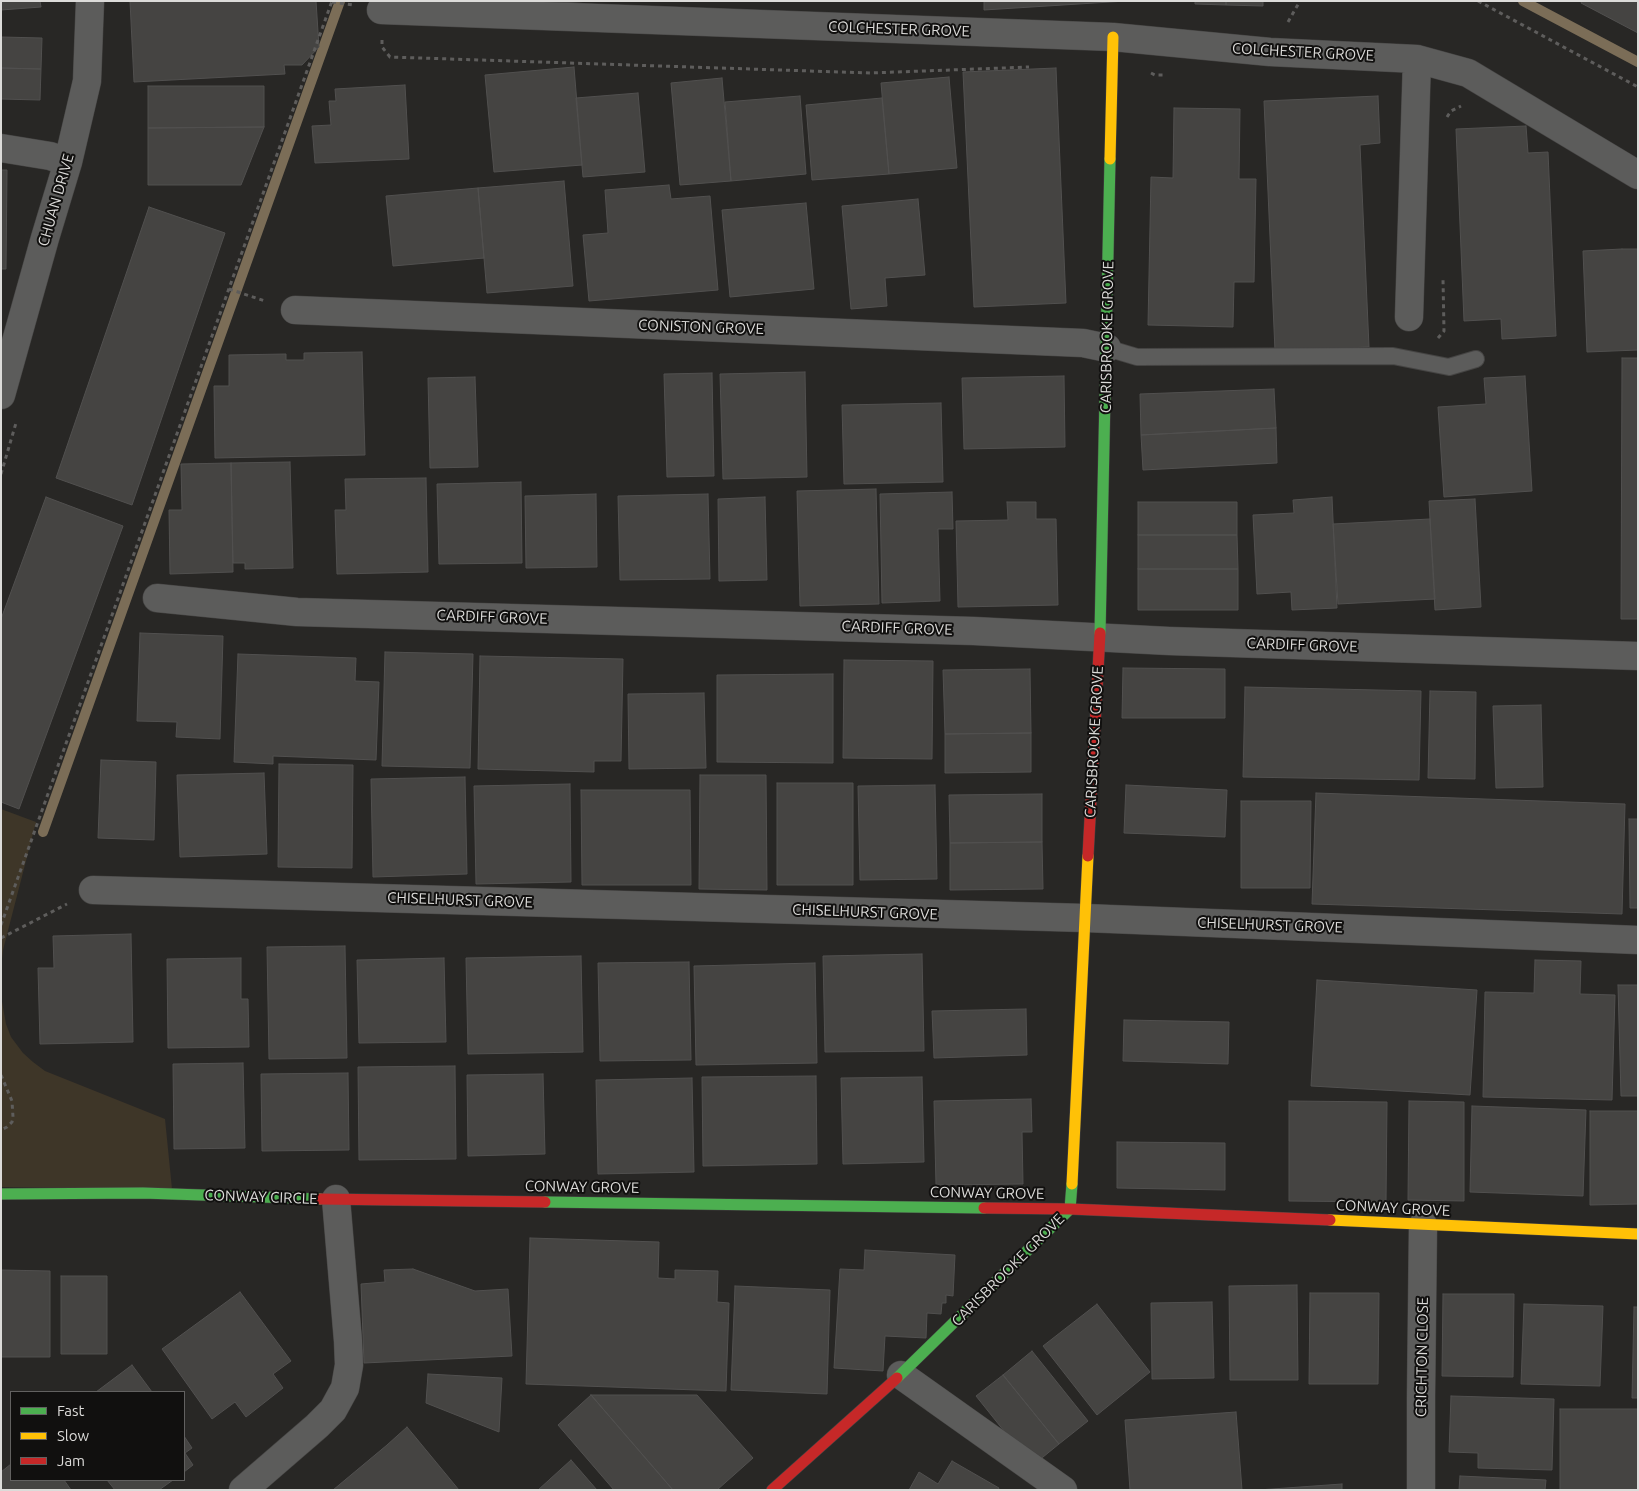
<!DOCTYPE html>
<style>
body{margin:0}
#map{position:relative;width:1639px;height:1491px;overflow:hidden;background:#282725;font-family:Ubuntu,sans-serif}
canvas{display:block}
.frame{position:absolute;inset:0;border:2px solid #dcdbd9;pointer-events:none}
.legend{position:absolute;left:10px;top:1391px;width:175px;height:90px;box-sizing:border-box;background:#11100f;border:1px solid #626160;margin:0;padding:6px 9px;list-style:none;font-size:15px;color:#dcdbd9}
.legend li{display:flex;align-items:center;gap:10px;height:25px}
.legend b{width:25px;border:1px solid #626160}
</style>
<div id="map">
<canvas width="1639" height="1491"></canvas>
<div class="frame"></div>
<ul class="legend">
<li><b style="height:6px;background:#4caf50"></b>Fast</li>
<li><b style="height:6px;background:#ffc107"></b>Slow</li>
<li><b style="height:6px;background:#c62828"></b>Jam</li>
</ul>
</div>
<script>
const context = document.querySelector('canvas').getContext('2d');
context.lineJoin = 'round';
function fill(path, color) {
  context.fillStyle = color;
  context.fill(path, 'evenodd');
}
function shape(rows) {
  const path = new Path2D();
  for (const r of rows) {
    path.moveTo(r[0], r[1]);
    for (let i = 2; i < r.length; i += 2) path.lineTo(r[i], r[i + 1]);
  }
  return path;
}
function strokePath(path, color, width, dash) {
  context.strokeStyle = color;
  context.lineWidth = width;
  context.lineCap = dash ? 'butt' : 'round';
  context.setLineDash(dash || []);
  context.stroke(path);
}
function write(font, color, halo, rows, align = 'center') {
  context.font = font + ' Ubuntu,sans-serif';
  context.lineWidth = 4;
  context.setLineDash([]);
  context.textBaseline = 'middle';
  context.strokeStyle = halo;
  context.fillStyle = color;
  for (const [text, x, y, turn = 0] of rows) {
    context.save();
    context.translate(x, y);
    context.rotate((+turn || 0) * Math.PI / 180);
    context.textAlign = isNaN(turn) ? turn : align;
    if (halo) context.strokeText(text, 0, 0);
    context.fillText(text, 0, 0);
    context.restore();
  }
}
fill(shape([
 [1,809,36,822,3,950,1,968],
 [1,996,6,1024,11,1037,23,1053,33,1062,45,1071,165,1119,172,1189,1,1187]
]), '#3e3628');
strokePath(shape([
 [1523,1,1638,62],
 [43,832,340,1]
]), '#7b6d57', 10);
const building = shape([
 [1,1,40,1,41,7,1,10,1,1],
 [130,1,316,1,319,47,302,65,284,65,285,74,134,82,130,1],
 [509,1,591,1,509,6,509,1],
 [984,1,1126,1,984,10,984,1],
 [1195,1,1226,1,1226,5,1195,4,1195,1],
 [1226,1,1263,1,1263,6,1226,5,1226,1],
 [1582,1,1638,1,1638,33,1581,3,1582,1],
 [1,37,42,38,41,69,1,68,1,37],
 [574,67,582,165,494,172,485,75,574,67],
 [1,68,41,69,40,100,1,99,1,68],
 [1056,68,1066,303,974,307,963,72,1056,68],
 [949,77,957,168,889,174,881,83,949,77],
 [722,78,731,181,680,185,671,83,722,78],
 [405,85,409,159,315,163,312,126,331,125,329,101,336,101,335,89,405,85],
 [148,86,264,86,264,127,148,128,148,86],
 [638,93,645,172,583,177,576,98,638,93],
 [800,96,806,174,731,181,725,102,800,96],
 [1378,96,1380,143,1360,145,1369,347,1275,351,1264,101,1378,96],
 [882,98,889,174,812,180,806,105,882,98],
 [1174,108,1240,109,1239,179,1256,179,1254,282,1234,282,1233,327,1148,325,1151,177,1173,178,1174,108],
 [1526,126,1528,153,1548,152,1556,336,1502,339,1501,319,1464,321,1456,129,1526,126],
 [264,127,241,185,148,185,148,128,264,127],
 [1,170,7,170,6,269,1,269,1,170],
 [564,181,573,286,487,293,478,188,564,181],
 [669,185,671,199,710,196,718,290,589,301,583,235,608,233,605,190,669,185],
 [478,188,484,258,393,266,386,196,478,188],
 [918,199,925,275,885,278,887,306,851,309,842,206,918,199],
 [806,203,814,289,730,297,722,210,806,203],
 [149,207,225,233,132,505,56,478,149,207],
 [1622,249,1638,249,1638,350,1587,352,1583,251,1622,249],
 [362,352,365,455,215,458,214,386,229,386,229,355,286,354,286,360,304,360,304,353,362,352],
 [1622,358,1638,358,1638,619,1621,619,1622,358],
 [805,372,807,477,723,479,720,374,805,372],
 [712,373,714,476,667,477,664,374,712,373],
 [1064,376,1065,447,964,449,962,378,1064,376],
 [1525,376,1532,491,1444,497,1438,407,1486,404,1484,378,1525,376],
 [475,377,478,467,430,468,428,378,475,377],
 [1274,389,1276,428,1141,435,1140,394,1274,389],
 [941,403,943,482,844,484,842,405,941,403],
 [1276,428,1277,463,1143,470,1141,435,1276,428],
 [290,462,293,568,245,569,245,563,233,563,231,463,290,462],
 [231,463,233,572,170,574,169,510,182,510,181,464,231,463],
 [426,478,428,572,337,574,335,510,346,510,345,479,426,478],
 [521,482,522,563,439,564,437,484,521,482],
 [876,489,879,604,800,606,797,491,876,489],
 [952,492,953,529,938,529,940,601,882,603,880,494,952,492],
 [596,494,597,567,526,568,525,496,596,494],
 [708,494,710,579,620,580,618,496,708,494],
 [46,497,123,526,19,809,1,802,1,619,46,497],
 [765,497,767,580,719,581,718,499,765,497],
 [1332,497,1337,608,1292,610,1291,592,1257,594,1253,515,1294,513,1293,500,1332,497],
 [1475,499,1481,607,1435,610,1429,501,1475,499],
 [1007,502,1036,502,1036,519,1056,519,1058,605,958,607,956,521,1008,520,1007,502],
 [1138,502,1237,502,1237,535,1138,535,1138,502],
 [1430,519,1435,599,1338,604,1333,524,1430,519],
 [1138,535,1237,535,1238,569,1138,569,1138,535],
 [1138,569,1238,569,1238,610,1138,610,1138,569],
 [140,633,223,636,220,739,176,737,177,722,137,721,140,633],
 [385,652,473,654,470,768,382,766,385,652],
 [238,654,356,658,355,681,379,682,376,760,273,756,273,764,234,762,238,654],
 [480,656,623,659,621,761,594,761,594,772,478,769,480,656],
 [844,660,933,661,932,759,843,758,844,660],
 [1123,668,1225,669,1225,718,1122,718,1123,668],
 [1030,669,1031,733,945,734,943,670,1030,669],
 [833,674,833,763,717,762,717,675,833,674],
 [1245,687,1421,691,1419,780,1243,777,1245,687],
 [1430,691,1476,692,1475,779,1428,778,1430,691],
 [704,693,706,768,629,769,628,694,704,693],
 [1541,705,1543,787,1496,788,1493,706,1541,705],
 [1031,733,1031,772,945,773,945,734,1031,733],
 [101,760,156,762,154,840,98,838,101,760],
 [279,764,353,765,352,868,278,867,279,764],
 [264,773,267,854,180,857,177,775,264,773],
 [700,775,766,775,767,890,699,889,700,775],
 [465,777,467,874,373,877,371,779,465,777],
 [777,783,853,783,853,885,777,885,777,783],
 [570,784,571,882,476,884,474,786,570,784],
 [935,785,937,879,860,880,858,786,935,785],
 [1126,785,1227,790,1225,837,1124,833,1126,785],
 [581,790,690,790,691,885,582,885,581,790],
 [1316,793,1625,804,1622,914,1312,904,1316,793],
 [1042,794,1042,842,950,843,949,795,1042,794],
 [1241,801,1311,801,1310,888,1241,888,1241,801],
 [1629,819,1638,819,1638,908,1630,908,1629,819],
 [1042,842,1043,889,950,890,950,843,1042,842],
 [131,934,133,1042,40,1044,38,968,54,968,53,936,131,934],
 [345,946,347,1058,269,1059,267,947,345,946],
 [922,954,924,1051,825,1052,823,956,922,954],
 [581,956,583,1052,468,1054,466,958,581,956],
 [241,958,241,999,248,999,249,1047,168,1048,167,959,241,958],
 [444,958,446,1042,359,1043,357,960,444,958],
 [1535,960,1581,961,1580,994,1615,995,1612,1100,1483,1097,1485,992,1534,993,1535,960],
 [689,962,691,1060,600,1061,598,963,689,962],
 [815,963,817,1063,696,1065,694,966,815,963],
 [1317,980,1477,990,1470,1095,1311,1086,1317,980],
 [1618,985,1638,985,1638,1096,1621,1096,1618,985],
 [1026,1009,1027,1055,934,1058,932,1011,1026,1009],
 [1124,1020,1229,1022,1228,1064,1123,1061,1124,1020],
 [243,1063,245,1148,174,1149,173,1064,243,1063],
 [455,1066,456,1159,359,1160,358,1067,455,1066],
 [348,1073,349,1150,262,1151,261,1074,348,1073],
 [543,1074,545,1154,468,1156,467,1075,543,1074],
 [816,1076,817,1164,703,1166,702,1077,816,1076],
 [922,1077,924,1162,843,1164,841,1078,922,1077],
 [692,1078,694,1172,598,1174,596,1080,692,1078],
 [1031,1099,1032,1132,1022,1132,1023,1184,936,1185,934,1101,1031,1099],
 [1289,1101,1387,1102,1386,1202,1289,1201,1289,1101],
 [1409,1101,1464,1102,1464,1201,1408,1200,1409,1101],
 [1472,1106,1586,1110,1583,1196,1470,1192,1472,1106],
 [1590,1111,1638,1111,1638,1204,1590,1205,1590,1111],
 [1117,1142,1225,1143,1225,1190,1117,1188,1117,1142],
 [530,1238,659,1242,658,1278,675,1279,675,1270,718,1271,717,1302,729,1303,726,1391,526,1384,530,1238],
 [865,1250,955,1255,953,1296,946,1295,946,1303,942,1303,941,1314,927,1313,926,1338,885,1336,883,1371,834,1368,840,1269,864,1270,865,1250],
 [413,1269,475,1291,508,1289,512,1356,364,1363,361,1284,385,1282,384,1270,413,1269],
 [1,1270,50,1271,50,1357,1,1357,1,1270],
 [61,1276,107,1276,107,1354,61,1354,61,1276],
 [1297,1285,1298,1380,1230,1380,1229,1286,1297,1285],
 [735,1286,830,1290,827,1394,731,1390,735,1286],
 [240,1292,291,1361,273,1374,283,1388,246,1417,235,1402,212,1419,162,1349,240,1292],
 [1310,1293,1379,1293,1378,1384,1309,1384,1310,1293],
 [1443,1294,1514,1294,1513,1377,1442,1376,1443,1294],
 [1212,1302,1214,1378,1152,1379,1151,1303,1212,1302],
 [1097,1304,1150,1372,1097,1415,1043,1346,1097,1304],
 [1524,1304,1603,1306,1600,1386,1521,1384,1524,1304],
 [1634,1307,1638,1307,1638,1398,1632,1398,1634,1307],
 [1032,1351,1088,1421,1059,1444,1003,1375,1032,1351],
 [132,1365,152,1392,96,1392,132,1365],
 [428,1374,502,1378,499,1432,426,1403,428,1374],
 [1003,1375,1059,1444,1032,1466,976,1396,1003,1375],
 [591,1395,697,1395,753,1458,717,1490,673,1490,591,1395],
 [591,1395,673,1490,614,1490,558,1425,591,1395],
 [1451,1396,1554,1399,1552,1470,1478,1468,1478,1453,1449,1452,1451,1396],
 [1560,1409,1638,1409,1638,1490,1560,1490,1560,1409],
 [1236,1412,1242,1490,1130,1490,1125,1420,1236,1412],
 [407,1427,459,1490,333,1490,387,1445,407,1427],
 [184,1436,192,1448,185,1453,193,1465,184,1472,184,1436],
 [571,1460,597,1490,538,1490,571,1460],
 [952,1461,999,1488,998,1490,909,1490,919,1472,938,1484,952,1461],
 [11,1464,11,1480,64,1480,71,1490,1,1490,1,1472,11,1464],
 [1460,1476,1546,1480,1545,1490,1459,1490,1460,1476],
 [107,1480,173,1480,159,1490,115,1490,107,1480],
 [1342,1484,1342,1490,1258,1490,1342,1484]
]);
fill(building, '#454442');
strokePath(building, '#51504f', 1);
const lane = shape([
 [1107,348,1137,357,1393,356,1449,367,1476,359]
]);
const street = shape([
 [381,10,1113,37,1270,52,1417,59,1468,73,1638,175],
 [1,148,50,156,68,162],
 [295,310,1083,343,1107,348],
 [1409,317,1417,59],
 [1,395,45,238,68,162,87,81,90,1],
 [157,598,297,612,974,631,1169,641,1638,656],
 [93,890,1085,918,1638,940],
 [901,1375,1063,1490],
 [243,1490,317,1426,333,1410,345,1388,349,1365,348,1341,336,1199],
 [1421,1490,1421,1397,1423,1225]
]);
const fast = shape([
 [1100,633,1110,159],
 [1,1194,143,1193,320,1199],
 [545,1202,984,1208],
 [897,1378,1070,1209,1072,1184]
]);
const slow = shape([
 [1110,159,1113,37],
 [1072,1184,1088,856],
 [1330,1220,1638,1234]
]);
const jam = shape([
 [1088,856,1100,633],
 [320,1199,545,1202],
 [984,1208,1070,1209,1330,1220],
 [772,1490,897,1378]
]);
strokePath(lane, '#454443', 18);
strokePath(street, '#454443', 29);
strokePath(fast, '#454443', 12);
strokePath(slow, '#454443', 12);
strokePath(jam, '#454443', 12);
strokePath(shape([
 [1478,1,1638,87],
 [332,2,353,5],
 [1288,22,1300,1],
 [382,40,382,47,390,57,870,73,1029,67],
 [1151,73,1155,75,1164,75],
 [1447,117,1451,111,1461,106],
 [229,289,265,301],
 [1438,338,1444,331,1443,279],
 [1,474,16,423],
 [1,925,332,1],
 [1,938,67,904],
 [1,1075,12,1101,13,1117,12,1122,7,1127,1,1130]
]), '#5e5d5c', 3, [4, 4]);
strokePath(lane, '#5c5c5b', 16);
strokePath(street, '#5c5c5b', 28);
strokePath(fast, '#4caf50', 11);
strokePath(slow, '#ffc107', 11);
strokePath(jam, '#c62828', 11);
write('15px', '#dcdbd9', '#11100f', [
 ["COLCHESTER GROVE",899,29,2],
 ["COLCHESTER GROVE",1303,52,3],
 ["CHUAN DRIVE",56,200,-74],
 ["CONISTON GROVE",701,327,2],
 ["CARISBROOKE GROVE",1107,337,-89],
 ["CARDIFF GROVE",492,617,2],
 ["CARDIFF GROVE",897,628,2],
 ["CARDIFF GROVE",1302,645,2],
 ["CARISBROOKE GROVE",1094,742,-87],
 ["CHISELHURST GROVE",460,900,2],
 ["CHISELHURST GROVE",865,912,2],
 ["CHISELHURST GROVE",1270,925,2],
 ["CONWAY GROVE",582,1187,1],
 ["CONWAY GROVE",987,1193,1],
 ["CONWAY CIRCLE",261,1197,2],
 ["CONWAY GROVE",1393,1208,3],
 ["CARISBROOKE GROVE",1008,1270,-45],
 ["CRICHTON CLOSE",1422,1357,-89]
]);
</script>
